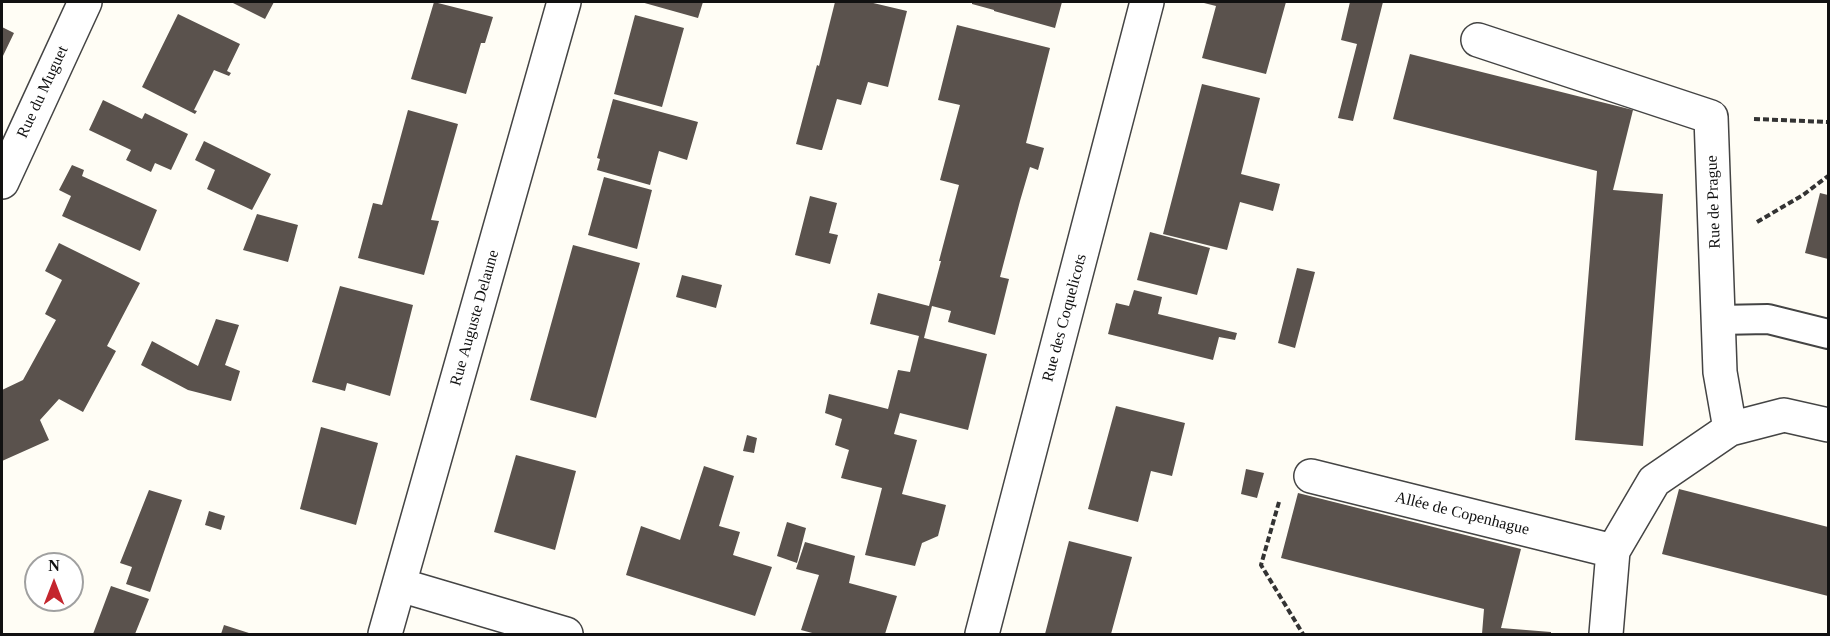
<!DOCTYPE html>
<meta charset="utf-8">
<style>
body{margin:0}
#map{position:relative;width:1830px;height:636px;overflow:hidden;background:#fffdf5;font-family:"Times New Roman",serif}
canvas{display:block}
.frame{position:absolute;inset:0;border:3px solid #111;pointer-events:none}
.north{position:absolute;left:24px;top:552px;width:60px;height:60px;box-sizing:border-box;background:#fff;border:2px solid #a0a0a0;border-radius:50%;rotate:0deg;font-size:16px;font-weight:700;line-height:24px;text-align:center;color:#111}
.north::after{content:'';display:block;margin:auto;width:21px;height:27px;background:#c4262e;clip-path:polygon(50% 0,100% 100%,50% 72%,0 100%)}
</style>
<div id="map">
<canvas width="1830" height="636"></canvas>
<div class="frame"></div>
<div class="north">N</div>
</div>
<script>
const context = document.querySelector('canvas').getContext('2d');
context.lineJoin = 'round';
function fill(path, color) {
  context.fillStyle = color;
  context.fill(path, 'evenodd');
}
function shape(rows) {
  const path = new Path2D();
  for (const r of rows) {
    path.moveTo(r[0], r[1]);
    for (let i = 2; i < r.length; i += 2) path.lineTo(r[i], r[i + 1]);
  }
  return path;
}
function strokePath(path, color, width, dash) {
  context.strokeStyle = color;
  context.lineWidth = width;
  context.lineCap = dash ? 'butt' : 'round';
  context.setLineDash(dash || []);
  context.stroke(path);
}
function write(font, color, halo, rows, align = 'center') {
  context.font = font + ' "Times New Roman",serif';
  context.lineWidth = 6;
  context.setLineDash([]);
  context.textBaseline = 'middle';
  context.strokeStyle = halo;
  context.fillStyle = color;
  for (const [text, x, y, turn = 0] of rows) {
    context.save();
    context.translate(x, y);
    context.rotate((+turn || 0) * Math.PI / 180);
    context.textAlign = isNaN(turn) ? turn : align;
    if (halo) context.strokeText(text, 0, 0);
    context.fillText(text, 0, 0);
    context.restore();
  }
}
fill(shape([
 [231,2,274,2,265,19],
 [434,2,493,17,485,43,481,43,466,94,411,79],
 [641,2,703,2,698,18],
 [835,2,869,2,907,11,888,87,868,82,861,105,837,99,822,150,820,150,796,144,817,65,819,66],
 [972,2,1062,2,1055,28,994,11,994,10,972,4],
 [1200,2,1286,2,1266,74,1202,58,1216,6],
 [1350,2,1383,2,1353,121,1338,118,1357,44,1341,40],
 [178,14,240,44,227,71,231,73,229,76,214,70,194,110,197,111,195,114,142,87],
 [635,15,684,28,662,107,614,94],
 [957,25,1050,48,1026,143,1044,148,1038,170,1030,167,1020,201,1000,277,1009,279,995,335,948,322,951,311,932,306,924,338,987,354,968,430,900,413,894,434,917,440,902,494,946,505,938,536,922,543,915,566,865,555,882,488,841,478,849,450,835,445,842,419,825,413,829,394,888,409,898,370,910,372,919,336,870,324,878,293,929,306,941,261,939,261,959,185,940,180,960,105,938,100],
 [2,27,14,33,2,58],
 [1410,54,1633,110,1613,190,1663,194,1643,446,1575,440,1597,171,1393,119],
 [1202,84,1260,98,1241,174,1280,184,1273,211,1240,202,1227,250,1163,234],
 [613,99,698,122,687,160,659,151,650,185,597,170,600,159,597,158],
 [103,100,142,119,145,113,188,134,171,170,155,163,151,172,126,160,131,150,89,130],
 [408,110,458,124,431,220,439,221,424,275,358,258,373,203,382,205],
 [204,141,271,174,252,210,207,189,215,170,195,160],
 [72,165,84,170,82,176,157,210,140,251,62,216,71,196,59,190],
 [604,177,652,190,637,249,588,235],
 [1820,193,1828,195,1828,259,1805,253],
 [810,196,837,203,829,233,838,235,830,264,795,255],
 [257,214,298,225,288,262,243,250],
 [1150,232,1210,248,1197,295,1137,280],
 [59,243,140,283,107,346,116,351,83,412,59,399,40,420,49,440,2,461,2,390,23,380,56,320,45,314,62,280,45,271],
 [573,245,640,263,596,418,530,400],
 [1297,268,1315,272,1295,348,1278,343],
 [682,275,722,285,716,308,676,297],
 [340,286,413,305,390,396,347,383,345,391,312,382],
 [1134,290,1162,297,1158,314,1237,333,1235,340,1219,337,1213,360,1108,334,1116,303,1129,306],
 [216,319,239,325,225,365,240,371,231,401,188,390,141,365,152,341,198,366],
 [1116,406,1185,423,1172,476,1151,471,1138,522,1088,509],
 [321,427,378,443,356,525,300,509],
 [747,435,757,438,754,453,743,451],
 [516,455,576,471,555,550,494,532],
 [704,466,734,476,719,526,740,532,733,555,772,567,755,616,626,575,641,526,680,540],
 [1246,469,1264,473,1257,498,1241,494],
 [1679,489,1828,527,1828,596,1662,554],
 [149,490,182,500,150,592,126,584,132,567,120,563],
 [1298,493,1521,549,1501,628,1551,632,1551,634,1482,634,1484,609,1281,558],
 [209,511,225,516,221,530,205,525],
 [787,522,806,528,797,563,777,556],
 [1069,541,1132,557,1111,634,1045,634],
 [805,542,855,556,849,583,897,596,885,634,816,634,801,630,819,575,796,569],
 [111,586,149,599,135,634,93,634],
 [224,625,252,634,221,634]
]), '#5a524d');
const service = shape([
 [1718,320,1768,319,1828,334]
]);
const minor = shape([
 [1478,40,1711,117,1720,372,1730,429],
 [2,182,85,2],
 [1311,476,1613,551],
 [400,585,566,634],
 [385,634,564,2],
 [982,634,1147,2],
 [1606,634,1613,551,1654,481,1730,429,1784,415,1828,425]
]);
strokePath(service, '#444', 32);
strokePath(minor, '#444', 36);
strokePath(shape([
 [1754,119,1828,122],
 [1757,222,1803,195,1828,176],
 [1279,502,1261,565,1303,634]
]), '#333', 4, [6, 3]);
strokePath(service, '#fff', 28);
strokePath(minor, '#fff', 33);
write('16px', '#111', '#fff', [
 ["Rue du Muguet",43,92,-65],
 ["Rue de Prague",1714,202,-92],
 ["Rue Auguste Delaune",475,318,-74],
 ["Rue des Coquelicots",1065,318,-75],
 ["Allée de Copenhague",1462,514,14]
]);
</script>
